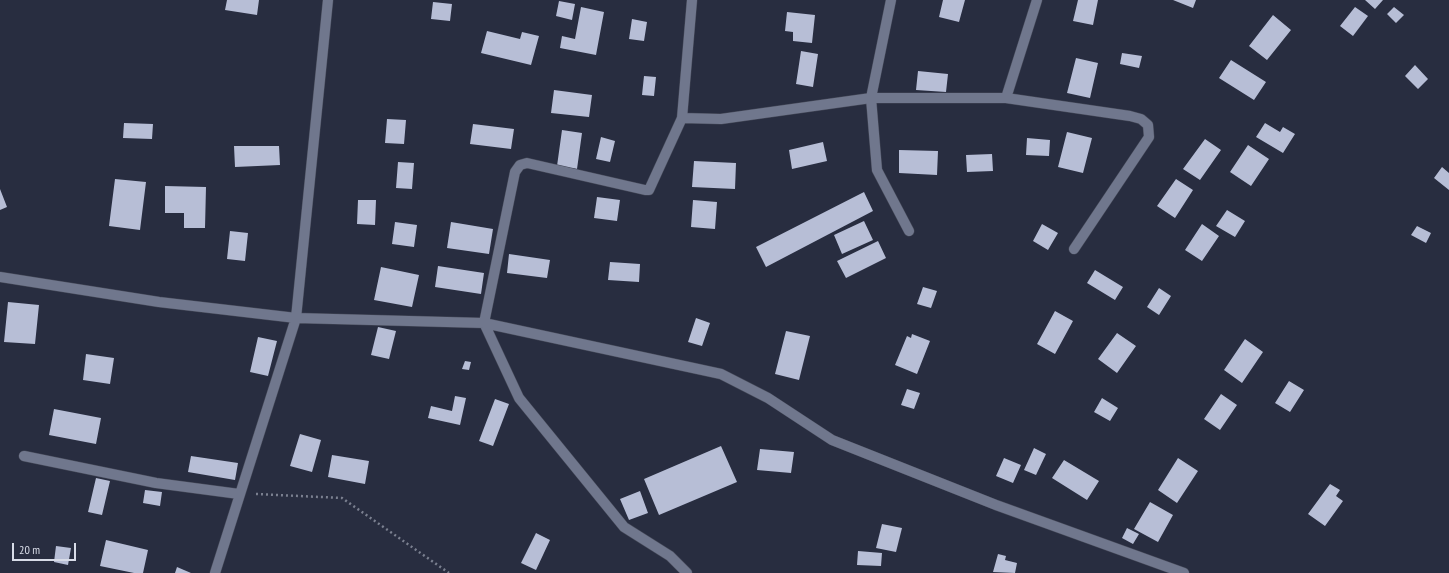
<!DOCTYPE html>
<style>
body{margin:0}
#map{position:relative;width:1449px;height:573px;overflow:hidden;background:#282d40;font-family:"PT Sans Narrow",sans-serif}
canvas{display:block}
.scale{position:absolute;left:12px;top:543px;width:64px;height:18px;box-sizing:border-box;border:2px solid #d8dce8;border-top:0;padding-left:5px;font-size:12px;line-height:14px;white-space:nowrap;color:#d8dce8;-webkit-text-stroke:3px #282d40;paint-order:stroke}
</style>
<div id="map">
<canvas width="1449" height="573"></canvas>
<div class="scale">20 m</div>
</div>
<script>
const context = document.querySelector('canvas').getContext('2d');
context.lineJoin = 'round';
function fill(path, color) {
  context.fillStyle = color;
  context.fill(path, 'evenodd');
}
function shape(rows) {
  const path = new Path2D();
  for (const r of rows) {
    path.moveTo(r[0], r[1]);
    for (let i = 2; i < r.length; i += 2) path.lineTo(r[i], r[i + 1]);
  }
  return path;
}
function strokePath(path, color, width, dash) {
  context.strokeStyle = color;
  context.lineWidth = width;
  context.lineCap = dash ? 'butt' : 'round';
  context.setLineDash(dash || []);
  context.stroke(path);
}
fill(shape([
 [227,0,259,0,257,15,225,10],
 [943,0,965,0,959,22,939,17],
 [1078,0,1098,0,1093,25,1073,21],
 [1173,0,1196,0,1193,8],
 [1365,0,1383,0,1375,9],
 [559,1,575,4,572,20,556,16],
 [433,2,452,4,450,21,431,19],
 [581,7,604,12,596,55,560,48,562,36,575,39],
 [1355,7,1368,16,1353,36,1340,26],
 [1394,7,1404,15,1396,23,1387,14],
 [787,12,815,15,812,43,793,41,793,32,785,31],
 [1273,15,1291,30,1267,60,1249,46],
 [632,19,647,22,644,41,629,39],
 [487,31,520,39,522,32,539,36,531,65,481,53],
 [801,51,818,54,813,87,796,84],
 [1122,53,1142,56,1139,68,1120,64],
 [1076,58,1098,63,1090,98,1067,93],
 [1231,60,1266,82,1254,100,1219,78],
 [1415,65,1428,79,1418,89,1405,76],
 [918,71,948,74,946,92,916,90],
 [644,76,656,77,654,96,642,95],
 [554,90,592,95,589,117,551,113],
 [387,119,406,120,404,144,385,143],
 [124,123,153,124,152,139,123,138],
 [1265,123,1280,132,1283,127,1295,134,1283,153,1256,137],
 [473,124,514,129,511,149,470,144],
 [562,130,582,133,577,169,557,166],
 [1067,132,1092,138,1083,173,1058,167],
 [601,137,615,141,610,162,596,159],
 [1027,138,1050,140,1049,156,1026,155],
 [1205,139,1221,150,1200,180,1183,169],
 [823,142,827,161,792,169,789,150],
 [1248,145,1269,159,1251,186,1230,172],
 [234,146,279,146,280,165,235,167],
 [899,150,938,151,937,175,899,173],
 [992,154,993,171,967,172,966,155],
 [694,161,736,163,735,189,692,187],
 [398,162,414,163,412,189,396,188],
 [1442,167,1449,173,1449,190,1434,178],
 [115,179,146,182,140,230,109,226],
 [1176,179,1193,190,1175,218,1157,206],
 [165,186,206,187,205,228,184,228,184,213,165,213],
 [0,189,7,207,0,210],
 [864,192,873,211,766,267,756,247],
 [597,197,620,200,617,221,594,218],
 [358,200,376,200,375,225,357,224],
 [693,200,717,202,715,229,691,227],
 [1227,210,1245,221,1235,237,1216,226],
 [864,221,873,240,842,254,834,235],
 [395,222,417,225,414,247,392,244],
 [451,222,493,229,489,254,447,248],
 [1042,224,1058,233,1048,250,1033,241],
 [1202,224,1219,236,1202,261,1185,250],
 [1417,226,1431,233,1426,243,1411,235],
 [230,231,248,233,245,261,227,259],
 [878,241,886,258,846,278,837,261],
 [509,254,550,260,547,278,507,273],
 [610,262,640,264,639,282,608,280],
 [438,266,484,273,481,294,435,287],
 [381,267,419,275,412,307,374,300],
 [1095,270,1123,287,1115,300,1087,283],
 [923,287,937,291,931,308,917,304],
 [1159,288,1171,296,1159,315,1147,307],
 [8,302,39,305,35,344,4,342],
 [1055,311,1073,321,1055,354,1037,344],
 [696,318,710,323,702,346,688,342],
 [378,327,396,331,389,359,371,355],
 [786,331,810,336,799,380,775,374],
 [1117,333,1136,346,1117,373,1098,359],
 [912,334,930,341,917,374,895,365,907,336,911,338],
 [258,337,277,341,268,376,250,372],
 [1245,339,1263,352,1242,383,1224,370],
 [86,354,114,358,110,384,83,380],
 [465,361,471,362,469,370,462,369],
 [1289,381,1304,390,1290,412,1275,403],
 [907,389,920,393,914,409,901,405],
 [1221,394,1237,405,1220,430,1204,419],
 [455,396,466,398,460,425,428,418,431,406,452,411],
 [1102,398,1118,408,1110,421,1094,412],
 [495,399,509,404,493,446,479,441],
 [54,409,101,418,96,444,49,435],
 [300,434,321,440,312,472,290,466],
 [721,446,737,482,659,515,644,479],
 [1034,448,1046,454,1036,475,1024,470],
 [760,449,794,452,791,473,757,470],
 [332,455,369,461,365,484,328,477],
 [191,456,238,463,235,480,188,472],
 [1004,458,1021,465,1013,483,996,476],
 [1178,458,1198,471,1177,503,1158,490],
 [1064,460,1099,481,1087,500,1052,478],
 [96,478,110,481,102,515,88,512],
 [1330,484,1340,490,1336,496,1343,501,1325,526,1308,514],
 [145,490,162,492,160,506,143,503],
 [640,491,648,513,629,520,620,499],
 [1150,502,1173,515,1158,542,1134,529],
 [882,524,902,528,896,552,876,548],
 [1127,528,1139,534,1133,544,1122,538],
 [536,533,550,540,536,570,521,563],
 [106,540,148,550,143,573,134,573,100,566],
 [56,546,71,548,68,565,54,562],
 [858,551,882,553,881,566,857,565],
 [998,554,1006,556,1005,560,1017,563,1015,573,993,572],
 [177,567,191,573,175,573]
]), '#b7bed6');
const street = shape([
 [891,0,871,98,877,170,909,231],
 [1006,98,1037,0],
 [682,118,692,0],
 [0,277,159,302,296,318,484,323,721,374,768,398,832,440,996,505,1184,573],
 [24,456,156,483,239,494],
 [215,573,296,318,328,0],
 [687,573,670,556,624,527,519,398,484,323,515,172,520,165,527,163,645,190,649,190,682,118,721,119,871,98,1006,98,1130,116,1141,119,1148,125,1149,137,1074,249]
]);
strokePath(street, '#454958', 11);
strokePath(shape([
 [256,494,342,498,449,573]
]), '#7b8090', 2.5, [2, 3]);
strokePath(street, '#70778d', 10);
</script>
